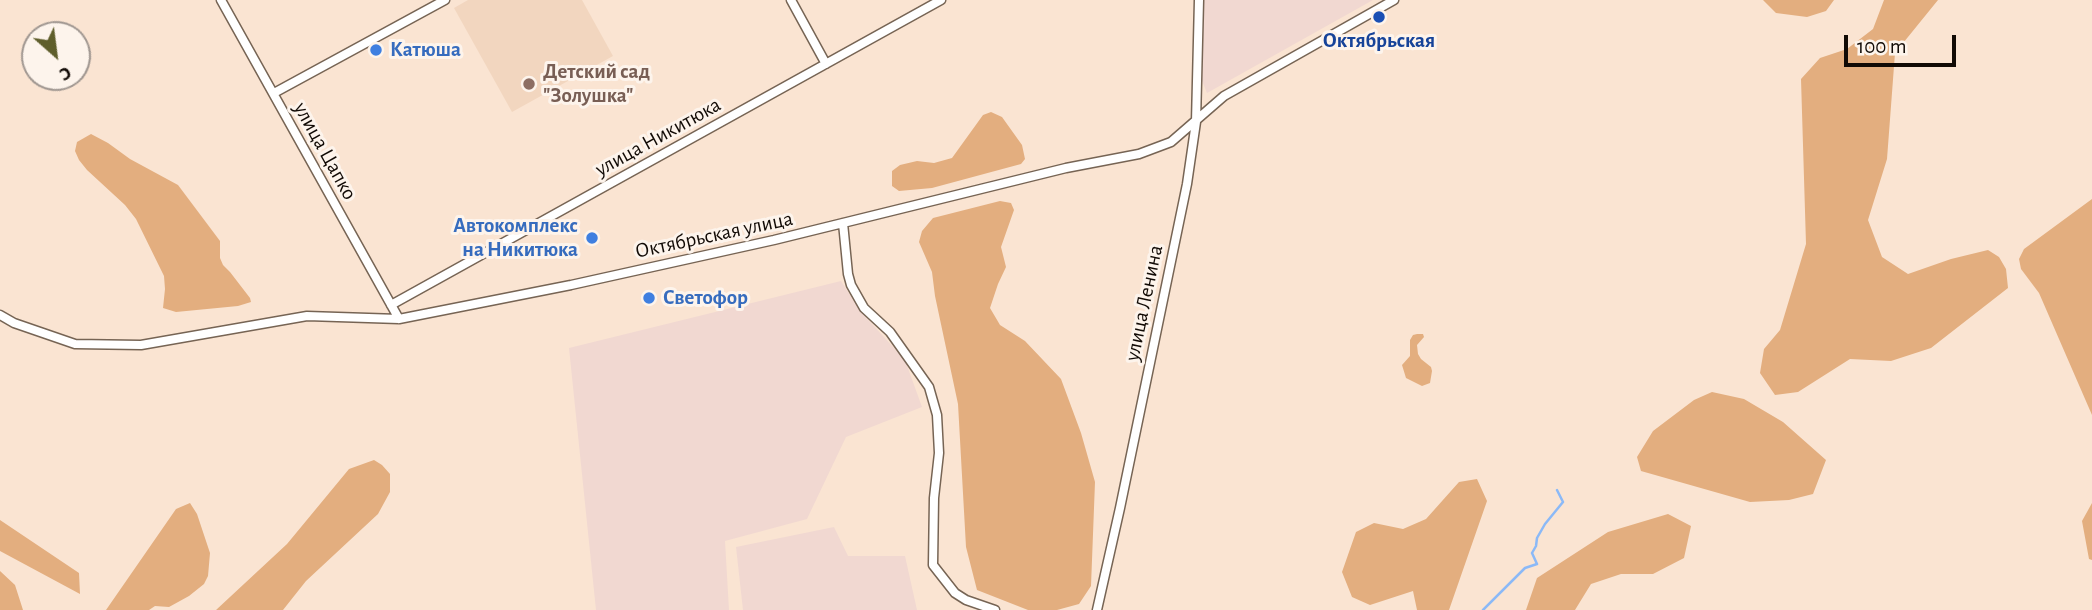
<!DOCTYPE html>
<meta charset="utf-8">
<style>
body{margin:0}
#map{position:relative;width:2092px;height:610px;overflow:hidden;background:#fae4d2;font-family:"Alegreya Sans",sans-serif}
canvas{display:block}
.north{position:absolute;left:21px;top:21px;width:70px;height:70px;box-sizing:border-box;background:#fdf4ec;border:2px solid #9f9690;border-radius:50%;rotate:152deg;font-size:19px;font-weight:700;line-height:28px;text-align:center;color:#110a05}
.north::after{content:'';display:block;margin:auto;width:24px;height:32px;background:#5f5e2b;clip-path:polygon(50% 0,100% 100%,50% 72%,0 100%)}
.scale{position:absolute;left:1844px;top:35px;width:112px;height:32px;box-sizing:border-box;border:4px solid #110a05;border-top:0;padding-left:9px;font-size:21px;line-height:24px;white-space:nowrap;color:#110a05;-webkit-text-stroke:5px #fdf4ec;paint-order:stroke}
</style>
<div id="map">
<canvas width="2092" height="610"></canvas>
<div class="north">С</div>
<div class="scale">100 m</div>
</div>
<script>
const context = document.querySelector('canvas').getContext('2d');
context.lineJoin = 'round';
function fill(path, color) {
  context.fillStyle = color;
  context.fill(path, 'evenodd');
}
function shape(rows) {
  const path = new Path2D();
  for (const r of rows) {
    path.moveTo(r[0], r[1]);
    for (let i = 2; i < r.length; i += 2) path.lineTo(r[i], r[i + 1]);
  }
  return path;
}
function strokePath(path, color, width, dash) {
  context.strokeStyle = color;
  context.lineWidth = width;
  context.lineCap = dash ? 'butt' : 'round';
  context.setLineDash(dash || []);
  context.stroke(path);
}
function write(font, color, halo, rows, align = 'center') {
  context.font = font + ' "Alegreya Sans",sans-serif';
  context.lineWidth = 6;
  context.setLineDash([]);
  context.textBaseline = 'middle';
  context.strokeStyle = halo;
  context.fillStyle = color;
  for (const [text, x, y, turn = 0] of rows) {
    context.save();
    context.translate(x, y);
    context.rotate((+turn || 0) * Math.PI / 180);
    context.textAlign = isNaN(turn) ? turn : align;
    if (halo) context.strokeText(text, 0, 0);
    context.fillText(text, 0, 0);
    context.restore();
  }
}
fill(shape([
 [468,0,582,0,613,56,512,112,454,8]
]), '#f2d6bf');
fill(shape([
 [1200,0,1373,0,1207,93,1197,68],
 [841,281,861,312,905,360,922,407,846,437,807,519,725,541,729,610,596,610,569,348],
 [834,527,848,556,905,556,917,610,743,610,736,547]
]), '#f1d8d1');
fill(shape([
 [1763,0,1834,0,1826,11,1807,17,1776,13],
 [1884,0,1938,0,1895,53,1887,159,1868,220,1882,257,1908,274,1951,259,1988,250,1999,257,2006,269,2008,288,1931,348,1891,361,1850,359,1798,392,1775,395,1760,373,1764,349,1780,330,1806,244,1801,79,1820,58,1847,49,1873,29],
 [991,112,1002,117,1022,145,1025,159,1021,164,932,188,899,191,892,186,892,171,900,165,917,161,934,163,952,158,983,115],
 [91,134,108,143,130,159,178,185,220,241,220,258,223,265,230,272,250,298,251,302,238,306,176,312,163,308,165,289,164,276,136,219,125,205,87,170,79,160,75,151,77,142],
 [2092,199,2092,415,2039,293,2021,269,2019,259,2024,249],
 [1000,201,1011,203,1014,210,1001,247,1006,267,998,284,990,308,1000,325,1025,341,1061,379,1081,433,1095,482,1091,586,1079,604,1057,610,1028,610,977,590,966,547,958,404,935,296,932,272,919,242,922,231,933,218],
 [1417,334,1423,334,1424,337,1417,345,1418,354,1421,359,1431,367,1432,371,1430,383,1422,386,1406,378,1402,365,1410,356,1410,340,1413,335],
 [1712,392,1744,399,1783,422,1826,460,1813,494,1789,500,1750,502,1641,471,1637,457,1653,431,1694,400],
 [374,460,382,465,390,474,390,492,378,514,306,581,283,610,216,610,287,544,349,469],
 [1477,479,1487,501,1449,610,1417,610,1413,591,1370,605,1352,597,1342,572,1356,532,1374,523,1403,529,1426,519,1459,482],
 [190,503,197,514,210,553,208,576,204,584,189,596,169,607,155,606,149,610,106,610,176,509],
 [2092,503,2092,560,2089,559,2082,521],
 [1668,514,1691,526,1684,558,1653,574,1621,574,1591,584,1575,610,1526,610,1537,578,1608,532],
 [0,520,79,573,80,594,0,551],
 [0,571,15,585,23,610,0,610]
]), '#e3ae7f');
strokePath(shape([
 [1483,610,1525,568,1537,564,1532,553,1536,546,1537,538,1545,524,1563,502,1557,490]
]), '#8bb9f7', 2.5);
const street = shape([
 [221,0,399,319],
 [791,0,826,64],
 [274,93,445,0],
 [843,223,848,274,851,285,864,308,890,332,929,387,937,415,939,453,934,498,933,565,955,593,966,600,995,610],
 [391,305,941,0],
 [0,315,14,323,75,344,141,345,307,316,399,319,571,285,774,240,1066,168,1139,154,1171,142,1224,96,1394,0],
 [1097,610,1120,508,1187,184,1196,122,1199,0]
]);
strokePath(street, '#766454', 11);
strokePath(street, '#fff', 8);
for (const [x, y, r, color] of [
 [1379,17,7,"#1a4fb4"],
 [376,50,7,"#3f7fe0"],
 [529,84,7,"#8d6e63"],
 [592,238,7,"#3f7fe0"],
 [649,298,7,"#3f7fe0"]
]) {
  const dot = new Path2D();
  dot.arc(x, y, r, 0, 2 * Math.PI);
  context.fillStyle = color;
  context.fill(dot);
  strokePath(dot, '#fdf4ec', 2.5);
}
write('bold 21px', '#164399', '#fdf4ec', [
 ["Октябрьская",1379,41]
]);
write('bold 21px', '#366cbe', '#fdf4ec', [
 ["Катюша",390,50],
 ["Автокомплекс",578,226,"right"],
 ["на Никитюка",578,250,"right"],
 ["Светофор",663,298]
], 'left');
write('bold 21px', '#785e54', '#fdf4ec', [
 ["Детский сад",543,72],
 ["\"Золушка\"",543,96]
], 'left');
write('21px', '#110a05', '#fdf4ec', [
 ["улица Никитюка",658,137,-29],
 ["улица Цапко",325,151,61],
 ["Октябрьская улица",714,235,-12],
 ["улица Ленина",1144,303,-78]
]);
</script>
